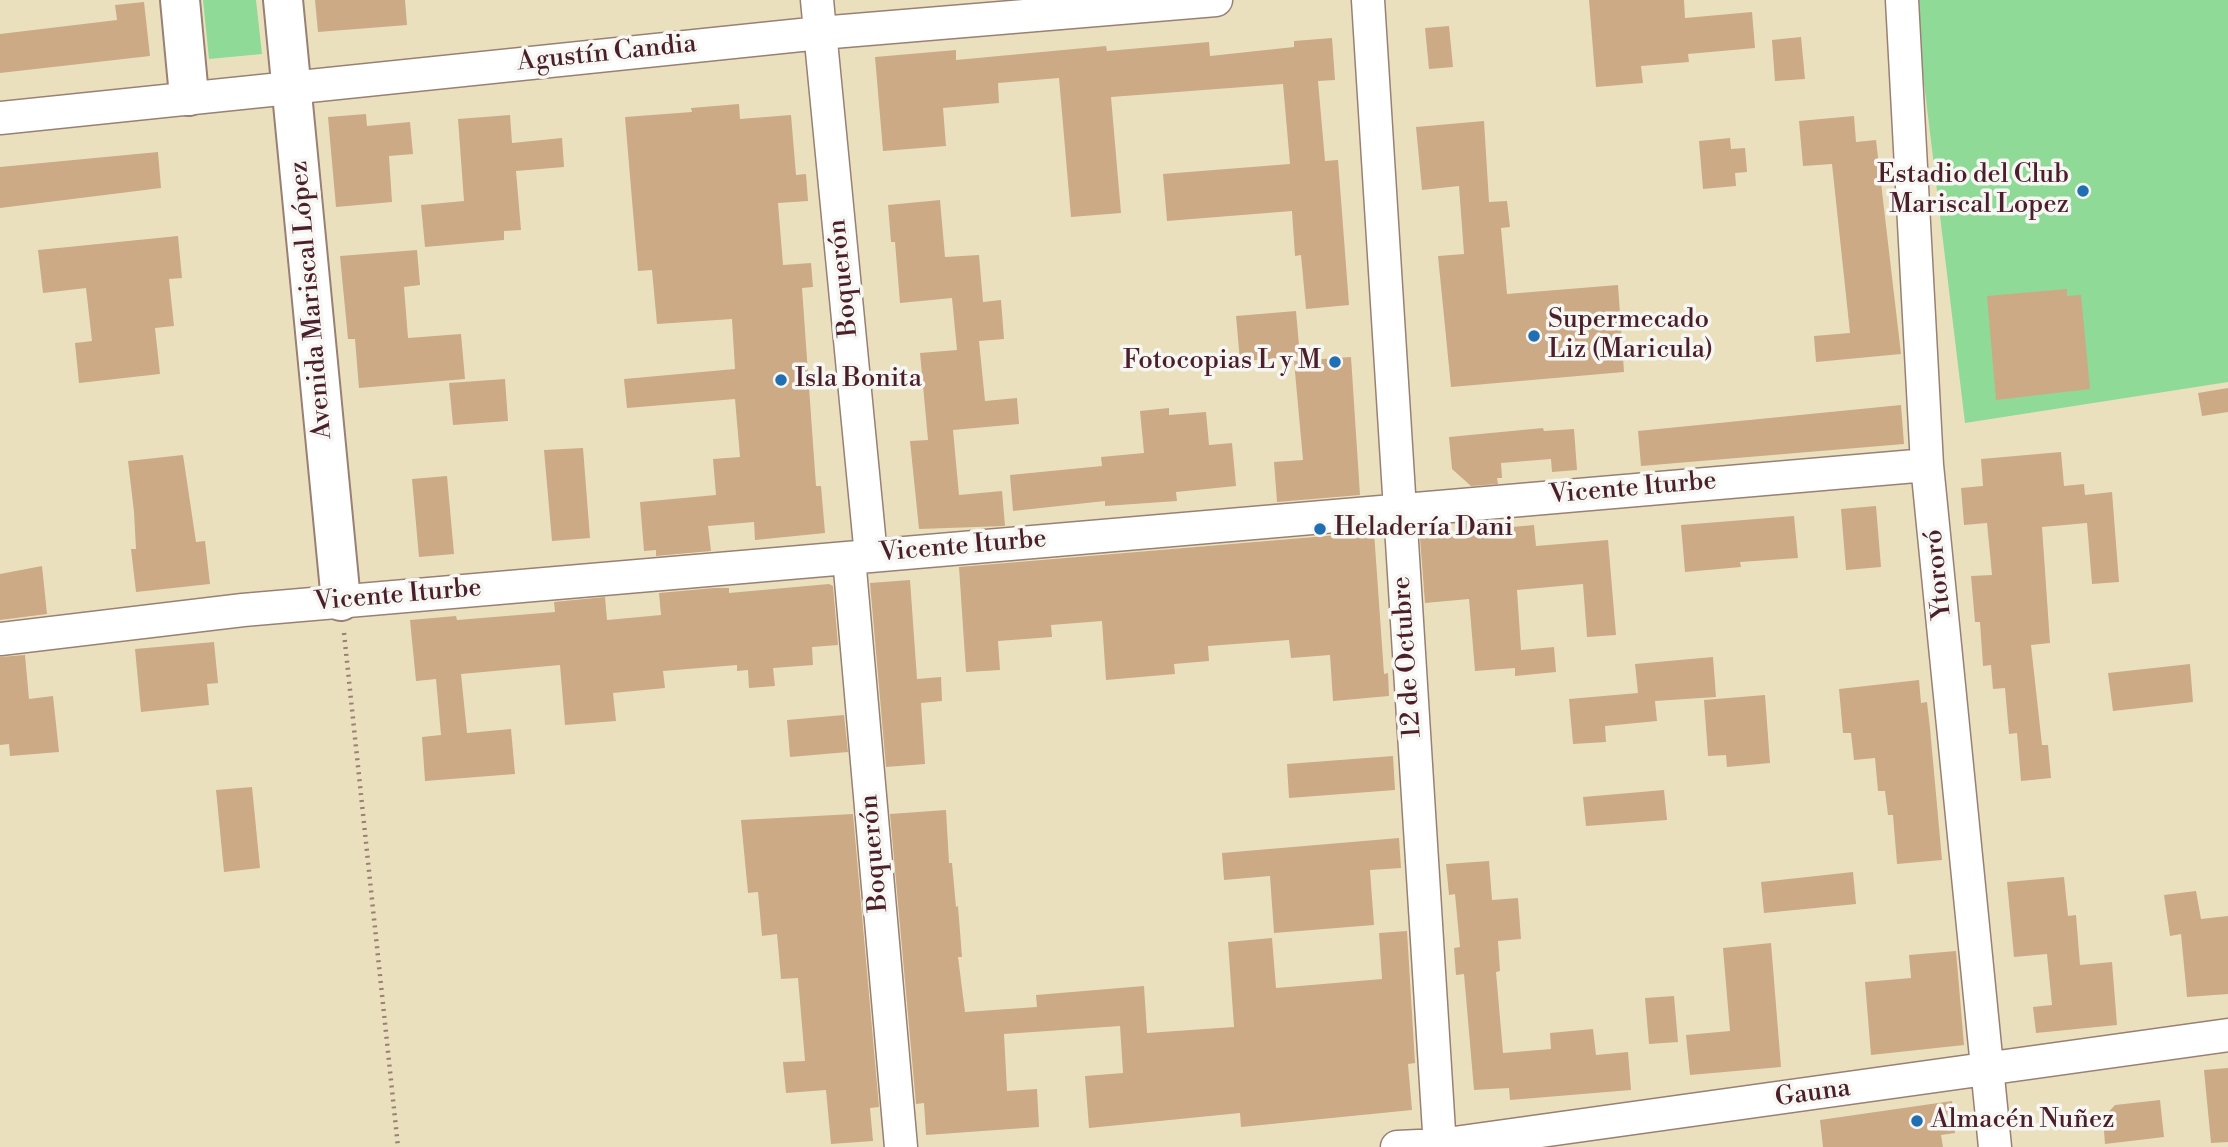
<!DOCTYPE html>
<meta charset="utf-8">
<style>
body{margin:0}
canvas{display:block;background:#eae0be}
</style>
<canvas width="2228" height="1147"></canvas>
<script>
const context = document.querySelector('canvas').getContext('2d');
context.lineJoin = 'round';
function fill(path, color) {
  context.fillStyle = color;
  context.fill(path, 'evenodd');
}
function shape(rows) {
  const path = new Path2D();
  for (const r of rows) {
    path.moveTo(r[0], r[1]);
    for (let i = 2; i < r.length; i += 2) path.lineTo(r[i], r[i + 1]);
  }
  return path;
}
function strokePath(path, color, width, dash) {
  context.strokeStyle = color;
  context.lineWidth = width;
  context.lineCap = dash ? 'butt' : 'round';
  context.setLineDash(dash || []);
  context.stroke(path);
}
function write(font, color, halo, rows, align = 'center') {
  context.font = font + ' "Libre Bodoni",serif';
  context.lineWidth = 7;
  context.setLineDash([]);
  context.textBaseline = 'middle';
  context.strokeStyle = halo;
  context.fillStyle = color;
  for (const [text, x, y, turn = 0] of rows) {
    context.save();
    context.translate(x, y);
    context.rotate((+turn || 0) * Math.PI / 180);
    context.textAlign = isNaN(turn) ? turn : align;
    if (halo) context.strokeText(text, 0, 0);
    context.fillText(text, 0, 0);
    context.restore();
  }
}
fill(shape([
 [203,0,256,0,262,54,209,59],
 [1914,0,2228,0,2228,382,1965,423]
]), '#90da97');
fill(shape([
 [315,0,405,0,407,25,318,32],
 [1589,0,1684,0,1685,18,1752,12,1755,48,1688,54,1689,62,1641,66,1643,83,1596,87],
 [144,2,150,56,0,73,0,34,117,20,115,5],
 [1449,26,1453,67,1429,69,1425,28],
 [1801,37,1805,79,1775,81,1772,40],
 [1332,38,1335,80,1318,81,1325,161,1338,160,1349,305,1306,309,1301,255,1295,256,1292,211,1167,221,1163,174,1290,164,1283,84,1111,97,1121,213,1071,217,1059,78,998,83,999,103,943,108,946,146,883,151,875,57,956,50,956,60,1106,46,1107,51,1209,42,1210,56,1294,47,1294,41],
 [739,104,740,119,791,115,796,175,806,174,808,201,778,203,783,265,811,263,813,287,802,288,816,486,821,486,825,533,755,540,754,522,708,526,711,551,656,556,656,550,644,551,640,502,716,495,713,459,740,457,735,399,627,408,624,379,735,369,732,319,657,324,652,270,638,271,625,117,692,112,691,108],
 [366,114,367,126,410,122,413,154,389,156,392,202,336,207,328,117],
 [510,115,512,143,562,138,564,167,516,171,521,230,504,231,504,240,425,247,421,205,464,201,458,119],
 [1854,116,1856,142,1876,140,1901,354,1816,362,1814,336,1850,333,1832,164,1803,166,1799,121],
 [1484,121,1489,202,1507,201,1510,227,1501,228,1507,294,1618,285,1624,372,1451,387,1438,256,1464,254,1459,186,1422,190,1416,127],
 [1730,138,1731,149,1745,148,1747,172,1735,173,1736,186,1703,189,1699,141],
 [158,152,161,188,0,208,0,167],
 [940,200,945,257,979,255,983,302,1001,300,1004,339,979,341,985,401,1017,398,1019,424,953,430,959,495,1002,491,1005,526,919,529,910,441,928,440,920,353,957,350,952,298,900,303,895,242,891,242,888,205],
 [178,236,182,278,169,279,174,326,155,328,160,374,79,383,75,343,92,341,86,288,43,293,38,250],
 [417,250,420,285,404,287,408,338,461,334,465,379,359,388,355,339,348,339,340,256],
 [2067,289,2067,296,2081,295,2090,389,1996,400,1987,296],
 [1296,311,1300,357,1240,361,1236,316],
 [1351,357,1360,495,1277,502,1274,462,1303,460,1294,361],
 [505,379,508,421,453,425,449,383],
 [2228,388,2228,412,2202,416,2198,393],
 [1901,405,1904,444,1641,466,1638,431],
 [1169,408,1169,415,1206,412,1209,445,1232,443,1236,486,1176,492,1177,501,1105,506,1105,501,1013,511,1010,475,1102,466,1101,457,1144,453,1140,411],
 [1543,428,1544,431,1574,429,1577,470,1552,472,1551,459,1501,463,1502,478,1497,478,1498,484,1471,486,1452,469,1449,437],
 [583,448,590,538,552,541,544,450],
 [2061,452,2064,486,2084,484,2085,495,2112,492,2119,582,2092,584,2087,523,2042,527,2050,643,2031,645,2042,745,2048,745,2051,778,2021,781,2017,733,2009,734,2005,688,1993,689,1991,665,1983,666,1980,622,1975,622,1971,576,1992,575,1987,523,1964,525,1961,488,1983,486,1981,459],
 [183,455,196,542,205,541,210,584,136,592,131,549,136,549,134,512,128,461],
 [447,476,454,554,419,557,412,479],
 [1876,506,1881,567,1846,570,1841,509],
 [1794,516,1798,558,1740,562,1741,567,1685,572,1681,525],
 [1501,520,1501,528,1534,525,1536,546,1608,540,1616,635,1587,637,1583,584,1517,590,1521,650,1554,647,1556,672,1515,676,1515,668,1475,671,1469,599,1425,603,1420,538,1463,535,1462,523],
 [1374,532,1384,674,1388,673,1389,696,1333,701,1330,655,1291,658,1289,640,1208,646,1209,661,1174,664,1175,674,1106,680,1102,621,1051,625,1052,637,998,641,1000,670,966,672,959,567],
 [42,566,47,614,0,620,0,574],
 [910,580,917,679,941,677,942,701,921,703,925,764,886,767,870,583],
 [829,584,833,586,838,645,812,647,813,665,773,668,775,686,749,688,748,670,737,671,737,665,663,671,665,688,613,693,616,721,565,725,560,665,461,674,467,733,511,729,515,774,425,781,422,737,441,735,436,679,416,681,410,620,456,616,457,620,555,612,554,602,605,597,607,620,661,615,659,593,714,588,729,588,729,593],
 [214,642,218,683,207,684,209,705,141,712,135,649],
 [25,655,29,699,53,696,59,752,10,756,9,744,0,745,0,657],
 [1713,657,1716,697,1655,701,1657,721,1605,726,1606,742,1573,744,1569,699,1638,693,1635,664],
 [2190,664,2193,702,2113,711,2108,673],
 [1919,680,1921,703,1927,702,1930,728,1942,860,1897,864,1893,815,1888,815,1885,791,1878,791,1875,758,1854,760,1851,733,1843,733,1839,689],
 [1765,695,1770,763,1727,767,1726,755,1708,756,1704,700],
 [844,715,848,752,790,757,787,720],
 [1393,756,1395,790,1289,798,1287,764],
 [252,787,260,868,224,872,216,790],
 [1664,790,1667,820,1586,826,1583,797],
 [946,810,949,863,952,863,956,907,958,906,962,957,958,957,965,1012,1037,1007,1036,995,1144,986,1147,1033,1234,1027,1228,942,1272,938,1276,988,1382,979,1379,933,1407,931,1415,1063,1408,1064,1412,1110,1241,1127,1240,1113,1089,1128,1085,1076,1123,1073,1120,1026,1004,1034,1007,1091,1037,1089,1039,1127,926,1135,924,1103,916,1104,890,814],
 [853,814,879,1107,870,1108,873,1141,831,1144,826,1090,786,1093,783,1062,805,1061,798,978,781,979,777,934,762,936,758,892,748,893,741,820],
 [1399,838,1401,868,1370,870,1374,925,1274,933,1270,876,1224,880,1222,853],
 [1489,861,1492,900,1518,898,1521,939,1498,941,1500,971,1496,972,1503,1053,1551,1049,1550,1033,1593,1029,1596,1055,1628,1052,1631,1090,1510,1100,1509,1088,1474,1090,1464,974,1456,975,1454,948,1460,947,1455,894,1449,895,1446,864],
 [1853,872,1856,904,1764,913,1761,882],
 [2064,877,2068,916,2076,915,2080,965,2112,962,2117,1025,2036,1033,2033,1007,2052,1005,2047,954,2014,957,2007,882],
 [2196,891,2201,919,2228,916,2228,994,2187,997,2181,934,2170,936,2164,895],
 [1771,943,1781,1067,1690,1075,1686,1035,1730,1031,1723,948],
 [1956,951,1964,1045,1871,1055,1865,982,1911,978,1909,955],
 [1674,996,1678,1042,1649,1044,1645,998],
 [2228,1068,2228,1142,2211,1143,2204,1070],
 [2160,1100,2164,1137,2105,1144,2103,1118,2115,1105],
 [1952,1101,1955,1133,1941,1135,1943,1147,1823,1147,1820,1120]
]), '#ccaa86');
const minor = shape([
 [817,0,871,556],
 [1368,0,1440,1147],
 [1902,0,1927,465,1995,1147],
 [0,118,820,33,1216,0],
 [849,558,901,1147],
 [0,639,243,610,1927,465],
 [1397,1147,1440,1145,2228,1035]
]);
const tertiary = shape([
 [180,0,189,96],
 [283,0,341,601]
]);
strokePath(minor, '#9a8074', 35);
strokePath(tertiary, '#9a8074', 42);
strokePath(shape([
 [344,633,398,1147]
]), '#9a8074', 4.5, [2, 5]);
strokePath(minor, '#fff', 32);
strokePath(tertiary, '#fff', 38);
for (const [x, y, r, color] of [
 [2083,191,7,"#1f6fb2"],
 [1534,336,7,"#1f6fb2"],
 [1335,362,7,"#1f6fb2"],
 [781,380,7,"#1f6fb2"],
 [1320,529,7,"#1f6fb2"],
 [1917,1121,7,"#1f6fb2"]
]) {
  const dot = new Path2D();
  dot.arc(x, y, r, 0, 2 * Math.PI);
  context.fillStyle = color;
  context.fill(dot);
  strokePath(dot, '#f6f6f2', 2.5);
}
write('26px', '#4a1f2b', '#f6f6f2', [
 ["Agustín Candia",607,54,-6],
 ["Boquerón",844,278,-96],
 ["Avenida Mariscal López",312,300,-95],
 ["Vicente Iturbe",1633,489,-5],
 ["Vicente Iturbe",963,547,-5],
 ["Ytororó",1939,574,-96],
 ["Vicente Iturbe",398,596,-5],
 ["12 de Octubre",1408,657,-94],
 ["Boquerón",875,853,-95],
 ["Gauna",1813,1094,-8]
]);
write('26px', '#4a1f2b', '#f6f6f2', [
 ["Estadio del Club",2069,176,"right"],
 ["Mariscal Lopez",2069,206,"right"],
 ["Supermecado",1548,321],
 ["Liz (Maricula)",1548,351],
 ["Fotocopias L y M",1321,362,"right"],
 ["Isla Bonita",795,380],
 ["Heladería Dani",1334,529],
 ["Almacén Nuñez",1931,1121]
], 'left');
</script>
